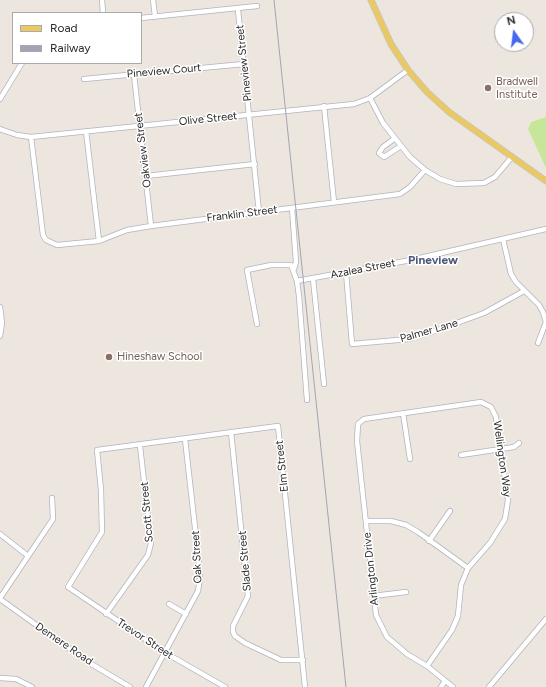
<!DOCTYPE html>
<style>
body{margin:0}
#map{position:relative;width:546px;height:687px;overflow:hidden;background:#ece6de;font-family:Figtree,sans-serif}
canvas{display:block}
.legend{position:absolute;left:12px;top:12px;width:130px;height:52px;box-sizing:border-box;background:#fff;border:1px solid #aaa;margin:0;padding:5px 7px;list-style:none;font-size:12px;color:#2b2b2b}
.legend li{display:flex;align-items:center;gap:8px;height:20px}
.legend b{width:20px;border:1px solid #aaa}
.north{position:absolute;left:494px;top:12px;width:40px;height:40px;box-sizing:border-box;background:#fff;border:1px solid #aaa;border-radius:50%;rotate:346deg;font-size:11px;font-weight:700;line-height:16px;text-align:center;color:#2b2b2b}
.north::after{content:'';display:block;margin:auto;width:14px;height:18px;background:#4668f1;clip-path:polygon(50% 0,100% 100%,50% 72%,0 100%)}
</style>
<div id="map">
<canvas width="546" height="687"></canvas>
<ul class="legend">
<li><b style="height:5px;background:#eac965"></b>Road</li>
<li><b style="height:5px;background:#a1a4b4"></b>Railway</li>
</ul>
<div class="north">N</div>
</div>
<script>
const context = document.querySelector('canvas').getContext('2d');
context.lineJoin = 'round';
function fill(path, color) {
  context.fillStyle = color;
  context.fill(path, 'evenodd');
}
function shape(rows) {
  const path = new Path2D();
  for (const r of rows) {
    path.moveTo(r[0], r[1]);
    for (let i = 2; i < r.length; i += 2) path.lineTo(r[i], r[i + 1]);
  }
  return path;
}
function strokePath(path, color, width, dash) {
  context.strokeStyle = color;
  context.lineWidth = width;
  context.lineCap = dash ? 'butt' : 'round';
  context.setLineDash(dash || []);
  context.stroke(path);
}
function write(font, color, halo, rows, align = 'center') {
  context.font = font + ' Figtree,sans-serif';
  context.lineWidth = 3;
  context.setLineDash([]);
  context.textBaseline = 'middle';
  context.strokeStyle = halo;
  context.fillStyle = color;
  for (const [text, x, y, turn = 0] of rows) {
    context.save();
    context.translate(x, y);
    context.rotate((+turn || 0) * Math.PI / 180);
    context.textAlign = isNaN(turn) ? turn : align;
    if (halo) context.strokeText(text, 0, 0);
    context.fillText(text, 0, 0);
    context.restore();
  }
}
fill(shape([
 [546,117,546,168,528,129,531,122]
]), '#c7e699');
const minor = shape([
 [102,0,103,13],
 [153,0,155,16],
 [238,10,259,212],
 [141,18,257,6],
 [134,75,151,226],
 [84,79,244,64],
 [370,98,383,123,410,157,425,170,440,179,456,184,484,183,495,177,511,158],
 [0,99,22,63],
 [324,106,334,202],
 [0,129,17,135,31,137,354,104,370,98,408,70],
 [86,131,99,241],
 [31,137,43,235,46,240,57,245,99,241,127,230,151,226,400,194,410,187,425,170],
 [394,139,383,147,379,153,384,157,401,146],
 [146,176,255,164],
 [292,208,296,262,294,269],
 [503,239,511,274,516,282,539,305,543,312,546,322,538,343],
 [346,272,352,344,409,339,435,331,484,313,524,291],
 [313,279,324,384],
 [297,281,411,260,546,229],
 [257,324,247,270,271,265,291,265,297,281,299,296,307,400],
 [0,336,2,323,0,307],
 [403,413,410,459],
 [231,432,248,596,233,626,233,632,235,636,245,643,281,660,303,660],
 [461,455,514,447,519,443],
 [366,521,391,521,406,525,418,532,468,568],
 [0,534,28,556],
 [429,541,450,511],
 [373,596,406,592],
 [0,598,53,519,52,498],
 [0,599,88,662,130,687],
 [169,604,186,614],
 [106,614,148,555,151,543,140,446],
 [427,666,452,630,458,616,461,585,468,568,490,543,505,519,508,500,496,417,491,407,481,402,364,419,358,424,357,441,376,615,387,637,407,654,427,666,453,687],
 [0,678,16,679,32,687],
 [146,687,198,591,200,578,198,554,185,439],
 [225,687,164,652,68,587,102,532,101,490,97,450,278,426,305,687],
 [441,687,445,681],
 [489,687,546,619]
]);
const major = shape([
 [371,0,391,44,408,70,427,92,449,112,546,181]
]);
strokePath(minor, '#b1b4be', 6);
strokePath(major, '#c4c4c4', 7);
strokePath(minor, '#fff', 4.5);
strokePath(major, '#eac965', 5.5);
strokePath(shape([
 [274,0,346,687]
]), '#a1a4b4', 1);
for (const [x, y, r, color] of [
 [488,88,4,"#8d6e63"],
 [109,357,4,"#8d6e63"]
]) {
  const dot = new Path2D();
  dot.arc(x, y, r, 0, 2 * Math.PI);
  context.fillStyle = color;
  context.fill(dot);
  strokePath(dot, '#fff', 1.5);
}
write('11px', '#2b2b2b', '#fff', [
 ["Pineview Street",244,63,-96],
 ["Pineview Court",164,71,-5],
 ["Olive Street",208,119,-6],
 ["Oakview Street",143,150,-97],
 ["Franklin Street",242,214,-7],
 ["Azalea Street",363,269,-11],
 ["Palmer Lane",429,331,-16],
 ["Wellington Way",502,459,82],
 ["Elm Street",282,466,-96],
 ["Scott Street",147,512,-95],
 ["Oak Street",197,557,-93],
 ["Slade Street",245,561,-95],
 ["Arlington Drive",371,569,-96],
 ["Trevor Street",145,639,33],
 ["Demere Road",64,644,34]
]);
write('11px', '#785e54', '#fff', [
 ["Bradwell",496,82],
 ["Institute",496,95],
 ["Hineshaw School",117,357]
], 'left');
write('bold 12px', '#4d567a', '#fff', [
 ["Pineview",433,260]
]);
</script>
